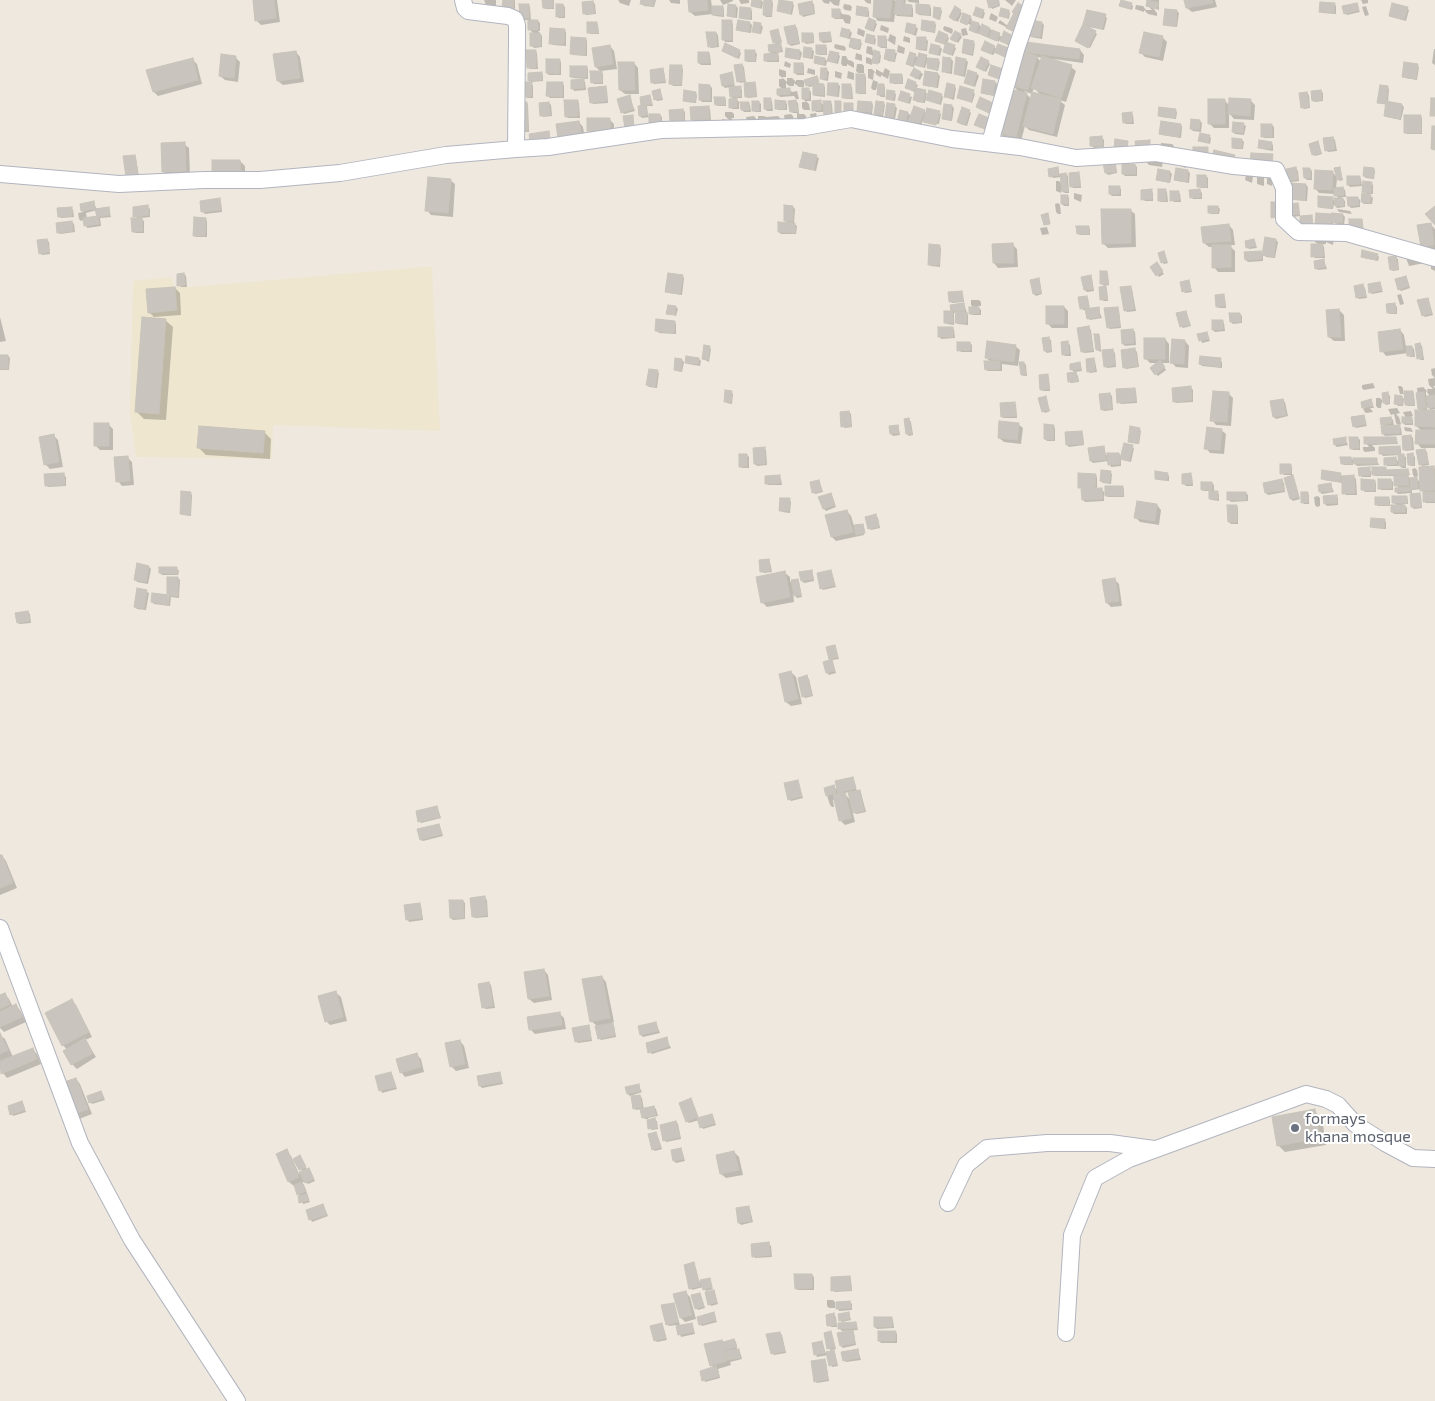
<!DOCTYPE html>
<style>
body{margin:0}
canvas{display:block;background:#eee8df}
</style>
<canvas width="1435" height="1401"></canvas>
<script>
const context = document.querySelector('canvas').getContext('2d');
context.lineJoin = 'round';
function fill(path, color) {
  context.fillStyle = color;
  context.fill(path, 'evenodd');
}
function shape(rows) {
  const path = new Path2D();
  for (const r of rows) {
    path.moveTo(r[0], r[1]);
    for (let i = 2; i < r.length; i += 2) path.lineTo(r[i], r[i + 1]);
  }
  return path;
}
function strokePath(path, color, width, dash) {
  context.strokeStyle = color;
  context.lineWidth = width;
  context.lineCap = dash ? 'butt' : 'round';
  context.setLineDash(dash || []);
  context.stroke(path);
}
function write(font, color, halo, rows, align = 'center') {
  context.font = font + ' "Exo 2",sans-serif';
  context.lineWidth = 4;
  context.setLineDash([]);
  context.textBaseline = 'middle';
  context.strokeStyle = halo;
  context.fillStyle = color;
  for (const [text, x, y, turn = 0] of rows) {
    context.save();
    context.translate(x, y);
    context.rotate((+turn || 0) * Math.PI / 180);
    context.textAlign = isNaN(turn) ? turn : align;
    if (halo) context.strokeText(text, 0, 0);
    context.fillText(text, 0, 0);
    context.restore();
  }
}
fill(shape([
 [424,267,432,267,440,431,273,425,272,459,136,457,130,413,133,281,171,277,174,287,190,287]
]), '#eee6cf');
fill(shape([
 [254,0,277,0,280,22,261,25,256,20],
 [484,0,496,0,496,6,486,5],
 [504,0,515,0,515,9,505,7,503,5],
 [544,0,554,0,554,9,546,9,544,8],
 [618,0,631,0,629,6,620,3],
 [643,0,656,0,654,7,644,6,642,4],
 [669,0,680,0,680,4,671,3],
 [689,0,711,0,712,7,722,7,724,9,724,17,715,16,713,14,695,16,690,12],
 [720,0,733,0,733,1,723,5],
 [739,0,749,0,749,3,741,4],
 [753,0,761,0,763,2,762,9,752,5],
 [822,0,840,0,839,6,834,5,830,1,829,4,824,3],
 [864,0,871,0,871,4,867,3],
 [875,0,894,0,897,2,897,0,906,0,905,5,911,6,913,8,913,17,897,16,895,14,894,22,878,21,874,16],
 [907,0,919,0,919,5,929,6,931,8,931,16,919,15,917,13,918,3,909,2],
 [988,0,999,0,1000,6,992,9],
 [1005,0,1016,0,1012,6],
 [1147,0,1159,0,1159,10,1153,8,1157,13,1157,16,1148,14,1144,10,1144,12,1135,9,1136,5,1143,6,1146,10,1152,10,1147,5],
 [1186,0,1215,0,1217,7,1192,12,1187,8],
 [1361,0,1368,0,1368,3,1363,4],
 [771,1,773,3,772,17,766,17,764,15],
 [593,2,595,4,596,14,586,15,584,13],
 [792,3,794,5,792,15,779,10],
 [812,3,814,4,815,14,803,17,802,15,800,5],
 [844,4,850,5,852,7,851,11,845,10,843,8],
 [1131,4,1133,6,1132,10,1121,6],
 [1334,4,1336,6,1336,14,1322,13,1320,11],
 [528,5,530,7,531,21,538,21,540,23,540,31,538,31,542,36,542,47,534,48,532,46,534,34,530,30,529,20,523,20,521,18],
 [563,5,565,7,565,18,559,18,557,16],
 [1018,5,1024,9,1010,29,998,23,1000,20,1008,26],
 [1357,5,1360,12,1347,15,1345,13],
 [736,6,738,8,737,18,730,17,728,15],
 [1366,6,1369,15,1365,16,1362,7],
 [955,8,962,13,958,22,952,18],
 [1407,8,1409,10,1406,21,1390,16],
 [750,9,752,11,752,20,742,19,740,17],
 [867,9,869,11,869,17,860,16,858,14],
 [940,9,942,11,940,20,936,19,934,17],
 [840,10,842,14,849,15,851,17,850,24,845,23,843,19,835,19,833,17],
 [983,11,985,13,983,19,975,15],
 [1008,11,1010,13,1009,19,1000,16],
 [1177,11,1179,13,1177,27,1167,26,1165,24],
 [991,13,998,17,996,22,989,19],
 [1105,16,1107,18,1104,30,1085,26,1097,34,1090,48,1077,41,1085,24],
 [970,17,972,19,971,22,979,24,982,28,990,29,1003,38,1005,33,1011,46,1000,39,999,42,990,36,989,38,982,35,979,32,978,34,970,30,973,26,962,21],
 [739,21,750,23,752,25,751,33,739,31,737,29],
 [731,22,733,24,733,42,725,42,724,40],
 [875,22,877,24,874,32,866,28],
 [596,23,598,25,599,34,591,34,589,33],
 [934,23,936,25,935,33,924,31,922,29],
 [1042,23,1044,25,1042,39,1031,37,1029,35],
 [761,25,763,27,761,34,755,33,753,31],
 [881,25,889,28,888,33,880,30],
 [908,25,918,28,916,36,906,32],
 [795,26,797,28,800,44,791,46,789,44],
 [944,26,951,28,953,30,952,34,945,31,943,29],
 [858,28,865,31,864,37,857,34],
 [966,28,968,35,962,36,961,29],
 [564,30,566,32,566,46,553,45,551,43],
 [778,30,782,42,779,43,782,47,783,52,776,53,779,56,779,62,767,62,765,60,773,54,770,52,777,45,774,42],
 [850,31,852,33,850,39,862,43,860,50,853,49,851,47,852,40,841,36],
 [716,33,718,35,719,47,711,48,709,46],
 [829,33,831,35,832,42,823,43,821,41],
 [812,34,814,36,814,43,806,44,804,42],
 [890,34,896,37,895,45,887,40,887,48,881,48,879,46,885,37,888,40],
 [960,35,962,37,958,43,954,40],
 [904,36,910,38,910,43,903,41],
 [947,36,949,38,947,43,956,48,953,56,944,52,947,46,937,41],
 [874,37,876,39,875,45,866,41],
 [1163,38,1167,42,1163,61,1145,57,1141,53],
 [586,39,587,41,587,56,573,55,572,53],
 [926,39,928,41,927,51,919,50,917,48],
 [973,42,975,44,973,56,965,54,963,52],
 [835,44,844,46,846,48,845,51,836,49,834,47],
 [898,45,905,48,904,54,897,52],
 [610,46,614,51,617,69,601,71,603,74,603,84,594,84,592,82,601,72,596,67],
 [825,46,827,48,827,55,819,55,817,53],
 [867,46,872,47,873,52,881,55,880,63,872,62,872,65,866,63,866,57,870,58,874,61,874,56,866,53],
 [940,47,942,49,940,56,930,53],
 [994,47,997,50,993,55,984,51],
 [1434,49,1435,49,1435,65,1432,63],
 [812,50,814,51,813,59,806,58,805,56],
 [1080,50,1084,55,1083,63,1054,59,1054,61,1071,67,1076,71,1066,102,1059,100,1065,105,1057,137,1029,130,1025,126,1021,141,1004,137,999,132,1020,93,1012,85,1029,55,1026,52],
 [1037,57,1043,58,1041,62],
 [1034,88,1041,95,1032,93],
 [1024,91,1032,94,1031,99],
 [535,51,537,53,538,69,530,69,528,67],
 [723,51,739,51,741,53,739,59],
 [800,51,802,53,800,60,788,58,786,56],
 [296,52,300,57,304,82,283,85,278,81],
 [755,52,757,54,756,62,748,62,746,60],
 [894,52,897,53,895,62,888,61,886,59],
 [709,53,710,55,711,65,701,65,699,63],
 [856,53,862,55,862,61,855,59],
 [838,54,840,56,838,64,829,61],
 [915,55,918,58,926,56,928,59,938,61,940,62,938,71,928,68,929,60,928,59,925,68,918,66,915,63,914,67,910,66,908,64],
 [842,56,846,56,848,60,852,61,854,63,854,68,847,64,847,66,843,66,841,64],
 [235,57,240,62,238,82,225,80,220,76],
 [816,58,825,59,827,61,826,66,817,64,815,63],
 [192,59,197,64,202,84,158,96,154,92],
 [951,59,953,61,952,74,946,73,944,71],
 [559,60,561,62,561,75,549,75,547,73],
 [966,60,968,62,965,77,957,75,955,73],
 [785,61,791,64,790,68,784,66],
 [988,62,990,64,986,72,977,67],
 [634,63,638,68,639,94,625,94,620,90],
 [803,64,804,66,804,75,797,75,795,73],
 [857,64,862,64,864,66,864,73,858,73,856,71],
 [742,65,744,67,746,84,754,83,756,85,757,97,748,98,746,96,745,82,740,83,738,81],
 [1417,66,1419,67,1417,80,1405,78,1403,76],
 [586,67,588,69,588,79,573,78,571,76],
 [681,67,683,69,682,86,673,86,671,84],
 [808,68,815,70,815,75,807,73],
 [885,68,890,71,888,79,881,75,881,77,878,76,874,72,873,80,878,82,876,90,873,90,871,88,873,80,868,78,868,69,872,69,876,73,876,69,883,73],
 [779,69,786,71,786,77,782,77,787,82,787,78,792,78,796,82,796,80,802,80,804,81,804,87,799,87,794,83,794,86,789,86,786,83,786,89,789,89,792,92,797,91,799,99,796,99,794,96,780,97,778,95,783,90,779,86,779,79,783,79,779,75],
 [915,69,923,74,920,80,914,77],
 [663,70,664,72,666,83,654,84,652,82],
 [827,70,829,72,828,81,823,80,821,78],
 [835,71,842,73,841,79,835,77],
 [848,71,854,73,854,80,847,78],
 [541,73,543,75,543,81,531,82,529,80],
 [732,74,733,76,735,88,740,88,742,90,742,98,735,98,739,102,739,109,732,109,731,107,734,100,731,96,730,87,725,88,723,86],
 [938,74,940,76,938,88,926,86,924,84],
 [977,74,979,76,975,87,966,83],
 [864,75,866,77,866,94,859,94,857,92],
 [901,75,903,77,903,84,894,84,892,82],
 [816,77,820,85,825,87,825,97,816,96,814,95,814,86,809,87,807,85],
 [583,80,585,82,586,90,574,91,573,89],
 [909,81,918,85,916,89,927,93,925,103,917,102,915,100,916,93,907,88],
 [995,82,997,84,995,96,984,94,982,93],
 [532,84,533,86,533,98,527,98,525,96],
 [562,84,564,85,564,98,550,98,548,96],
 [829,84,838,84,840,86,839,97,831,96,829,94],
 [883,85,885,87,885,97,881,97,879,95],
 [710,86,712,88,712,102,702,102,700,100],
 [850,86,852,87,853,99,846,99,844,97],
 [954,86,956,88,954,100,948,98,946,96],
 [1387,87,1389,89,1388,102,1402,105,1404,107,1401,120,1387,117,1385,115,1387,105,1378,102],
 [605,88,607,90,608,103,593,104,591,102],
 [809,90,811,92,811,101,806,101,809,104,810,110,804,110,802,108,802,102,806,102,803,99],
 [660,91,663,100,657,101,655,99],
 [1321,91,1323,93,1323,101,1315,102,1313,100],
 [973,92,975,94,972,103,958,97],
 [695,93,697,95,696,103,686,102,684,100],
 [894,93,896,94,895,101,889,100,887,98],
 [902,93,912,97,910,104,900,100],
 [1307,93,1309,95,1310,108,1304,109,1302,107],
 [941,95,943,97,941,105,928,100],
 [629,96,635,111,624,114,622,112],
 [650,97,653,106,647,106,648,116,660,115,662,117,662,127,650,117,642,118,640,116],
 [724,98,726,100,726,106,718,106,716,104],
 [770,99,772,101,773,111,767,111,765,109],
 [1224,100,1230,106,1250,100,1255,105,1254,120,1234,119,1229,113,1229,128,1214,128,1209,123],
 [577,101,579,103,580,118,568,118,566,116],
 [759,102,761,104,761,112,755,112,753,110],
 [785,102,787,104,787,110,778,110,776,108],
 [796,102,798,103,799,114,804,114,806,116,807,123,797,122,797,113,793,113,791,111],
 [820,102,825,106,830,102,832,104,833,118,825,112,816,112,814,110],
 [526,103,528,105,529,132,524,132,522,130],
 [549,103,551,105,552,116,543,117,542,115],
 [748,103,750,105,751,112,744,112,742,110],
 [871,103,873,105,872,114,861,113,859,111],
 [883,103,885,105,883,117,877,116,875,114],
 [895,106,897,108,895,119,888,118,886,116],
 [945,106,952,106,954,108,952,121,946,120,944,118],
 [708,107,710,109,711,121,694,122,692,120],
 [683,110,685,112,685,121,673,122,672,120],
 [924,111,927,114,939,112,941,114,939,124,925,122,923,120,921,125,908,120,907,125,900,123,908,113,911,116],
 [969,111,971,113,967,126,960,124,958,122],
 [1176,111,1177,112,1176,119,1161,117,1159,115],
 [725,112,732,112,734,114,734,118,731,118,735,122,722,125,722,119,729,120,725,116],
 [816,113,818,121,811,120,810,114],
 [1131,113,1133,115,1134,124,1126,124,1124,122],
 [791,114,793,116,795,124,785,123,784,115],
 [754,116,758,121,758,116,764,116,766,117,778,116,780,118,781,126,747,124,746,117],
 [1420,116,1422,118,1422,134,1407,134,1405,132],
 [609,119,614,124,614,135,593,135,588,130],
 [1200,121,1202,123,1201,132,1193,131,1191,129],
 [579,122,583,127,585,138,564,142],
 [1181,125,1182,127,1181,138,1162,135,1160,133],
 [1244,125,1246,126,1244,135,1235,134,1233,132],
 [1272,125,1274,127,1274,138,1264,138,1262,136],
 [1209,136,1211,138,1210,144,1200,141],
 [1102,138,1104,140,1104,147,1094,148,1092,146],
 [1333,138,1335,140,1337,151,1328,152,1326,150],
 [1242,140,1244,142,1243,149,1235,149,1233,147],
 [1161,143,1172,144,1174,146,1173,153,1160,149],
 [1271,143,1273,145,1273,151,1262,149,1260,147],
 [1318,143,1322,154,1315,156,1313,154],
 [184,144,189,148,190,175,168,176,163,171],
 [803,153,819,158,816,171,802,168,801,167],
 [135,156,136,158,139,177,130,179],
 [1148,157,1163,161,1162,167,1149,165,1147,163],
 [240,161,245,166,245,175,218,175,214,170],
 [1114,163,1116,165,1117,173,1108,175,1106,173],
 [1172,163,1187,164,1186,168],
 [1135,165,1137,167,1137,176,1125,176,1123,174],
 [1339,168,1343,180,1340,181,1337,178,1336,189,1343,188,1345,190,1346,197,1341,197,1345,201,1345,207,1337,208,1334,204,1333,209,1321,208,1319,206,1332,199,1336,202,1339,199,1335,194,1319,193,1315,188,1332,172,1337,177],
 [1057,169,1060,175,1066,174,1068,176,1069,193,1065,193,1061,190,1061,193,1056,191,1056,181,1059,181,1062,184,1061,177,1053,178,1051,176],
 [1296,169,1298,171,1299,181,1291,182,1289,180],
 [1310,169,1312,171,1312,180,1307,180,1305,178],
 [1374,169,1375,171,1374,179,1366,178,1364,176],
 [1188,171,1190,173,1189,183,1178,181,1176,180],
 [1170,172,1172,174,1170,183,1160,181,1158,179],
 [1078,174,1080,176,1081,188,1073,188,1071,186],
 [1246,174,1253,176,1252,183,1245,180],
 [1257,174,1264,176,1264,186,1257,184],
 [1206,176,1208,178,1208,188,1201,188,1199,186],
 [1267,176,1273,178,1272,186,1267,184],
 [1359,177,1361,179,1362,186,1350,187,1348,185],
 [450,180,455,184,453,217,431,215,427,210],
 [1371,183,1373,185,1373,194,1368,194,1373,198,1372,204,1364,204,1362,202,1368,195,1364,191],
 [1306,185,1308,187,1307,201,1294,200,1292,199],
 [1119,187,1121,189,1121,196,1112,196,1110,194],
 [1165,190,1167,192,1168,202,1161,202,1159,200],
 [1151,191,1153,193,1153,201,1145,201,1143,199],
 [1200,191,1202,193,1202,199,1193,199,1191,197],
 [1178,192,1180,194,1181,202,1174,202,1172,200],
 [1074,193,1082,195,1081,202,1074,199],
 [1067,196,1069,198,1069,206,1064,206,1062,204],
 [1358,198,1360,200,1360,207,1351,208,1349,206],
 [219,200,221,202,222,212,205,214,203,212],
 [94,203,97,210,108,208,111,217,100,218,101,226,87,228,84,220,81,221,79,219,78,213,83,212,81,205],
 [97,210,98,218,87,219,86,213],
 [1058,203,1060,205,1061,214,1058,214,1056,212,1055,204],
 [1297,204,1299,206,1300,216,1293,217,1291,215],
 [148,207,150,209,150,217,140,218,144,221,144,233,135,233,133,231,138,219,135,216],
 [793,207,795,209,794,224,797,226,796,234,781,234,779,232,789,224,785,220],
 [1218,207,1220,209,1219,214,1211,214,1209,212],
 [71,208,73,210,74,217,61,218,59,216],
 [1337,209,1350,211,1352,214,1339,212],
 [1130,210,1135,214,1136,247,1108,248,1103,243],
 [1343,215,1345,217,1344,225,1333,223,1332,227,1318,226,1316,224],
 [205,219,207,221,207,237,196,237,195,235],
 [72,222,74,224,75,232,60,234,58,232],
 [1430,224,1435,229,1435,250,1422,246],
 [1229,225,1233,230,1235,245,1229,245,1235,251,1235,272,1218,272,1214,267,1213,247,1209,247,1204,243],
 [1047,227,1049,234,1042,235,1040,228],
 [1088,227,1090,229,1090,235,1080,235,1078,233],
 [1328,236,1334,238,1333,245,1326,242,1326,244,1321,244,1324,247,1325,258,1315,258,1313,256,1319,245,1315,242,1316,238,1324,238,1327,241],
 [47,240,49,242,50,254,42,255,40,253],
 [1254,240,1257,248,1249,249,1247,247],
 [1276,240,1278,242,1275,258,1266,257,1264,255],
 [1012,244,1017,249,1018,267,998,268,994,263],
 [939,246,941,248,940,267,931,266,929,264],
 [1261,252,1263,254,1263,261,1248,262,1246,260],
 [1164,253,1168,263,1164,264,1162,262],
 [1377,255,1379,257,1378,261,1364,258,1362,256],
 [1396,258,1398,259,1399,270,1393,271,1391,269],
 [1406,258,1425,263,1409,266],
 [1324,261,1327,269,1318,270,1316,268],
 [1431,263,1435,264,1435,271,1431,269],
 [1158,266,1164,274,1159,277,1152,267],
 [1106,272,1108,274,1109,285,1103,286,1107,289,1108,301,1104,301,1102,300,1105,287,1102,284],
 [184,274,186,276,187,287,181,287,179,285],
 [682,276,684,278,682,295,669,293,667,291],
 [1090,277,1092,279,1094,291,1087,292,1085,290],
 [1406,277,1410,288,1401,291,1399,289],
 [1038,280,1040,282,1042,294,1036,296,1034,294],
 [1189,281,1192,292,1185,293,1183,291],
 [1379,283,1383,292,1372,294,1370,292],
 [1363,286,1365,288,1367,298,1359,299,1357,297],
 [1130,287,1132,289,1136,311,1127,312,1125,310],
 [175,288,180,293,181,315,154,317,149,312],
 [961,292,963,294,964,302,952,303,950,301],
 [1401,294,1404,304,1400,305,1397,295],
 [1223,296,1225,298,1226,308,1219,308,1217,306],
 [1086,297,1088,299,1090,310,1098,308,1102,318,1090,320,1088,318,1087,310,1083,310,1081,308],
 [1427,299,1433,315,1425,317,1423,315],
 [971,300,979,300,981,302,981,306,977,306,981,310,981,315,972,315,970,313,974,308,971,305],
 [964,305,968,315,968,325,958,324,956,322,957,312,954,313,954,325,947,324,945,322,952,312,952,306],
 [1395,305,1397,307,1397,314,1390,314,1388,312],
 [676,307,678,309,676,316,668,313],
 [1064,307,1068,311,1068,328,1052,328,1047,323],
 [1118,308,1119,310,1121,328,1110,329,1108,327],
 [1339,310,1344,315,1345,341,1334,341,1329,337],
 [1186,312,1191,326,1183,328,1181,326],
 [1240,314,1242,316,1242,323,1233,324,1231,322],
 [0,317,6,341,0,342],
 [165,320,173,327,166,420,144,419,137,412],
 [1222,321,1224,323,1225,331,1215,332,1213,330],
 [675,322,676,324,676,334,659,333,657,331],
 [953,328,954,330,955,338,941,339,940,337],
 [1089,328,1091,330,1094,352,1084,353,1082,351],
 [1133,330,1135,332,1136,345,1125,346,1123,344],
 [1400,330,1404,335,1406,347,1412,347,1414,349,1415,357,1410,357,1408,353,1386,356,1382,351],
 [1207,333,1210,341,1202,343,1199,335],
 [1098,335,1100,337,1101,352,1097,350],
 [1049,339,1051,340,1052,352,1047,353,1045,351],
 [1165,339,1169,344,1169,363,1161,363,1166,370,1158,376,1156,374,1158,363,1150,363,1146,359],
 [1185,341,1189,346,1188,368,1176,367,1172,363],
 [970,343,972,345,972,352,961,352,959,350],
 [1068,343,1070,345,1071,356,1065,356,1063,354],
 [1420,344,1422,346,1424,360,1421,360,1419,359],
 [1015,346,1020,350,1018,366,1002,364,1002,371,988,371,986,369,991,362,986,358],
 [709,347,711,349,709,362,703,359],
 [1135,350,1137,352,1139,367,1126,369,1124,367],
 [1113,351,1115,353,1116,367,1107,368,1105,366],
 [0,356,8,356,10,358,9,370,0,370],
 [699,359,701,361,700,366,688,364,686,362],
 [1093,359,1095,361,1097,372,1090,373,1088,371],
 [682,360,684,362,682,372,677,371,675,369],
 [1220,360,1222,362,1222,368,1202,366,1200,364],
 [1024,363,1026,365,1027,376,1024,376,1022,375],
 [1080,363,1082,371,1074,372,1078,376,1079,382,1071,383,1069,381,1076,374,1072,370],
 [1435,368,1435,386,1433,386,1435,388,1435,395,1433,395,1435,397,1435,409,1431,410,1427,406,1427,411,1435,411,1435,448,1421,448,1417,443,1422,431,1416,426,1422,411,1419,409,1417,388,1423,387,1428,392,1427,389,1433,389,1429,385,1428,379,1435,378,1432,375,1431,369],
 [1426,391,1431,397,1426,398],
 [657,371,659,373,657,388,649,387,647,385],
 [1047,376,1049,378,1050,391,1043,391,1041,389],
 [1373,383,1375,388,1364,390,1362,388,1362,385],
 [1398,386,1401,386,1403,388,1403,393,1412,392,1414,394,1415,406,1408,406,1406,405,1406,394,1400,394],
 [1191,388,1193,390,1193,402,1176,403,1174,401],
 [1134,389,1136,391,1137,403,1121,404,1119,402],
 [731,392,733,394,732,404,727,403,725,401],
 [1228,393,1233,398,1231,426,1216,425,1212,420],
 [1110,394,1112,396,1113,410,1104,411,1102,409],
 [1388,394,1390,396,1390,404,1386,405,1382,401,1381,408,1378,408,1376,406,1376,398,1380,398,1384,402],
 [1402,397,1404,399,1403,406,1398,406,1396,404],
 [1045,398,1050,411,1045,413,1043,411],
 [1283,400,1285,402,1288,416,1276,419,1274,417],
 [1371,401,1374,408,1370,408,1373,412,1366,413,1364,411,1362,402],
 [1014,403,1016,405,1017,418,1004,418,1002,417],
 [1397,408,1400,413,1396,414,1399,417,1401,424,1398,425,1401,428,1402,435,1385,436,1383,434,1385,427,1382,424,1391,418,1396,423,1394,414,1391,415,1388,409],
 [1393,420,1399,426,1394,427],
 [1411,411,1413,416,1410,417,1413,420,1413,425,1405,425,1403,423,1406,418,1403,412],
 [849,412,851,414,852,427,845,428,843,426],
 [1363,416,1367,426,1356,428,1354,426],
 [909,420,911,422,913,435,909,436,907,434],
 [108,424,113,429,113,450,100,450,95,445],
 [1018,424,1023,428,1021,444,1004,442,999,438],
 [898,426,900,435,893,436,891,434],
 [1053,426,1055,428,1055,441,1047,441,1045,439],
 [1404,427,1411,428,1413,432,1405,431],
 [1139,429,1141,431,1139,444,1131,443,1129,441],
 [1221,430,1226,434,1224,454,1210,453,1206,448],
 [264,432,271,439,270,459,206,455,199,448],
 [1081,432,1083,434,1084,445,1069,447,1067,445],
 [54,436,58,440,63,467,50,469,45,464],
 [1411,436,1413,438,1414,450,1406,451,1404,449],
 [1358,438,1360,440,1360,450,1353,450,1351,448],
 [1396,438,1398,444,1372,445,1375,448,1375,451,1365,452,1363,450,1363,447,1369,447,1366,443],
 [1345,439,1348,445,1337,447,1335,445],
 [1132,447,1134,448,1131,462,1123,460,1121,458,1121,466,1111,467,1109,461,1093,463,1091,461,1104,448,1106,455,1119,454,1122,457],
 [1399,447,1401,449,1401,455,1406,457,1406,468,1402,468,1398,464,1398,466,1387,466,1385,464,1396,459,1400,463,1400,455,1383,456,1381,454],
 [764,448,766,450,767,465,757,466,755,464],
 [1425,450,1427,452,1429,465,1422,466,1420,464],
 [747,455,749,457,749,468,742,468,740,466],
 [1413,455,1415,457,1415,466,1411,466,1409,464],
 [127,457,132,462,134,485,122,486,118,481],
 [1351,458,1354,461,1376,459,1379,465,1357,466,1353,462,1353,465,1344,465,1342,463],
 [1290,465,1292,467,1292,475,1284,475,1282,473],
 [1385,468,1387,470,1408,470,1410,475,1407,475,1411,479,1416,479,1413,475,1412,469,1415,468,1417,470,1418,476,1415,477,1421,483,1434,468,1435,469,1435,503,1426,503,1424,501,1424,493,1422,489,1412,490,1412,495,1419,494,1421,496,1422,508,1414,509,1412,507,1411,493,1398,494,1396,492,1400,489,1396,485,1395,476,1375,476,1371,472,1371,477,1362,477,1360,475,1369,469,1373,473],
 [1110,472,1112,474,1111,484,1103,483,1101,481],
 [1323,472,1341,475,1343,477,1354,477,1356,479,1357,495,1346,495,1344,493,1343,483,1324,480,1322,478],
 [1167,474,1169,476,1169,481,1158,480,1156,478],
 [1190,474,1192,476,1193,486,1186,486,1184,484],
 [64,475,66,477,66,486,48,487,46,485],
 [1095,475,1097,477,1097,490,1102,490,1106,494,1122,487,1124,489,1124,497,1108,497,1104,493,1104,501,1085,502,1083,500,1083,489,1079,487],
 [779,477,781,479,782,485,768,485,766,483],
 [1292,477,1300,499,1293,501,1291,499],
 [1391,480,1393,482,1393,490,1381,490,1379,488],
 [819,481,823,492,815,494,813,492],
 [1282,481,1284,483,1285,492,1268,495,1266,493],
 [1374,481,1376,483,1376,492,1365,492,1363,490],
 [1212,483,1214,485,1214,492,1219,494,1219,501,1212,500,1210,499,1210,491,1204,491,1202,489],
 [1331,485,1334,492,1322,494,1320,492],
 [190,493,192,495,191,516,183,515,181,513],
 [1246,493,1248,495,1248,501,1231,502,1229,500],
 [1307,493,1309,495,1309,504,1304,504,1302,502],
 [831,494,836,507,826,511,824,509],
 [1318,496,1320,498,1320,506,1317,507,1315,505,1314,497],
 [1336,496,1338,498,1338,505,1327,506,1325,504],
 [1388,498,1390,500,1390,506,1397,506,1393,502,1407,498,1408,500,1408,504,1403,504,1407,508,1407,514,1394,514,1392,512,1392,506,1378,506,1376,504],
 [789,500,791,502,790,513,782,512,781,510],
 [1157,505,1161,510,1159,525,1140,522,1136,518],
 [1236,506,1238,508,1238,524,1231,524,1229,522],
 [847,511,851,516,854,526,863,525,864,535,836,541,832,537],
 [876,516,878,518,880,528,871,530,869,528],
 [1384,520,1386,522,1386,529,1373,528,1371,526],
 [768,560,770,562,772,572,764,573,762,572],
 [149,567,151,569,148,584,137,582,136,580],
 [177,569,179,571,178,575,162,575,160,573],
 [830,571,836,587,823,590,821,588],
 [811,572,813,574,814,581,804,583,802,581],
 [785,573,790,577,790,582,797,581,799,582,802,597,797,598,793,593,794,602,767,607,762,602],
 [178,578,180,580,179,598,171,597,170,606,154,604,152,602,168,597],
 [1115,580,1119,584,1122,606,1111,607,1107,603],
 [147,592,149,593,146,610,137,609,135,607],
 [28,612,30,614,31,623,20,624,18,623],
 [834,647,839,659,832,660,830,658],
 [832,661,836,673,829,675,827,673],
 [791,672,796,677,802,704,791,706,786,702,780,675],
 [807,677,809,679,813,696,805,698,803,696],
 [852,778,857,791,861,793,866,812,856,814,852,810,855,822,845,825,840,820,835,800,833,800,834,807,832,807,830,805,825,789,834,787,839,791],
 [849,792,851,801,844,793],
 [797,781,803,798,791,801,789,799],
 [437,807,441,818,421,823,420,821],
 [439,825,443,836,423,841,421,840],
 [2,856,6,861,17,888,0,895,0,857],
 [485,898,487,900,488,917,475,918,473,916],
 [463,901,465,903,465,919,453,920,451,918],
 [420,904,421,906,423,920,409,922,408,920,406,906],
 [544,970,548,975,552,1000,534,1003,529,999],
 [602,977,606,982,614,1022,611,1023,614,1026,616,1037,601,1040,599,1038,596,1025,591,1021],
 [489,983,491,985,495,1008,486,1009,484,1008],
 [336,993,341,997,347,1021,330,1025,326,1021],
 [5,994,9,999,13,1007,16,1006,20,1010,26,1022,4,1032,0,1028,0,996],
 [71,1001,76,1005,92,1037,85,1040,96,1057,77,1069,72,1064,67,1050,63,1045],
 [560,1014,564,1018,566,1029,535,1034,530,1029],
 [656,1023,660,1033,643,1037,641,1035],
 [588,1027,590,1029,592,1041,578,1043,576,1041],
 [0,1035,5,1039,13,1057,32,1049,37,1054,41,1064,7,1078,3,1073,0,1067],
 [666,1039,671,1048,652,1054,650,1052],
 [460,1041,464,1046,469,1068,456,1071,451,1066],
 [417,1055,421,1059,424,1072,405,1077,401,1072],
 [391,1073,397,1089,382,1093,376,1077],
 [500,1073,503,1084,482,1088,480,1086],
 [76,1079,80,1084,92,1114,79,1119,63,1084],
 [638,1085,642,1092,630,1096,628,1094],
 [101,1092,105,1100,92,1104,91,1102],
 [640,1096,642,1098,644,1110,654,1107,656,1109,658,1116,648,1118,649,1121,655,1120,657,1121,658,1129,652,1130,650,1128,648,1119,645,1119,643,1117,641,1109,636,1110,634,1108],
 [691,1100,699,1119,712,1115,716,1125,703,1129,699,1120,689,1123,687,1121],
 [22,1102,26,1112,13,1116,12,1114],
 [1314,1111,1322,1118,1326,1145,1285,1152,1278,1145],
 [676,1122,678,1124,681,1139,666,1142,664,1140],
 [656,1133,662,1149,655,1151,653,1149],
 [681,1149,685,1161,676,1163,674,1161],
 [286,1151,291,1156,299,1174,303,1172,295,1159,302,1159,307,1170,310,1171,315,1181,308,1184,305,1181,302,1183,304,1185,307,1193,306,1194,310,1202,303,1204,295,1186,294,1186,289,1182,277,1155],
 [734,1152,739,1157,743,1175,726,1178,721,1174,717,1156],
 [323,1206,328,1216,312,1222,307,1211],
 [748,1207,750,1209,753,1222,741,1225,739,1223],
 [769,1244,771,1246,772,1257,755,1258,754,1256],
 [693,1263,699,1282,709,1279,713,1289,706,1291,703,1287,692,1290,691,1288],
 [812,1275,814,1277,814,1290,798,1290,796,1288],
 [849,1277,851,1279,852,1291,835,1292,833,1290],
 [714,1291,718,1304,711,1306,709,1304],
 [685,1292,690,1297,696,1319,685,1322,681,1318],
 [700,1294,705,1308,698,1310,696,1308],
 [827,1300,833,1300,835,1302,835,1308,829,1308,827,1306],
 [850,1302,852,1304,852,1310,839,1311,838,1309],
 [673,1304,675,1306,680,1326,692,1324,695,1334,681,1337,677,1325,669,1326,667,1324],
 [848,1313,851,1320,842,1322,840,1320],
 [714,1314,717,1322,702,1326,700,1324],
 [834,1315,836,1317,837,1327,831,1327,829,1325],
 [892,1318,893,1320,894,1328,877,1329,875,1327],
 [856,1323,858,1330,842,1331,840,1329],
 [662,1324,667,1340,657,1342,655,1340],
 [851,1330,854,1334,856,1345,843,1348,841,1346],
 [831,1332,836,1349,831,1350,835,1354,838,1366,832,1367,828,1355,817,1357,816,1355,813,1344,822,1342,826,1354,832,1352,829,1348],
 [895,1332,897,1334,897,1343,881,1343,879,1341],
 [780,1333,782,1335,786,1353,774,1355,772,1353],
 [734,1340,736,1342,737,1349,740,1352,742,1359,730,1362,731,1365,718,1369,720,1378,705,1382,704,1380,714,1368,711,1365,721,1341,723,1343],
 [858,1350,861,1360,846,1362,844,1360],
 [824,1360,826,1362,829,1381,817,1383,815,1381]
]), '#0003');
const building = shape([
 [253,0,274,0,276,18,255,21,253,0],
 [503,0,514,0,513,8,502,6,503,0],
 [542,0,553,0,553,8,543,8,542,0],
 [641,0,654,0,653,6,640,4,641,0],
 [688,0,707,0,708,10,689,12,688,0],
 [752,0,761,0,760,8,751,6,752,0],
 [764,0,772,0,771,16,763,15,764,0],
 [779,0,793,2,790,14,777,11,779,0],
 [874,0,892,0,890,18,873,17,874,0],
 [896,0,904,0,903,15,894,14,896,0],
 [987,0,998,0,999,5,989,8,987,0],
 [1121,0,1132,3,1130,9,1119,6,1121,0],
 [1147,0,1159,3,1157,9,1146,6,1147,0],
 [1184,0,1212,0,1213,3,1186,8,1184,0],
 [593,1,595,13,583,14,582,2,593,1],
 [812,1,814,13,800,15,798,4,812,1],
 [1320,2,1335,3,1334,13,1319,12,1320,2],
 [1018,3,1023,6,1017,15,1012,12,1018,3],
 [1357,3,1359,10,1344,14,1342,6,1357,3],
 [1392,3,1408,7,1404,20,1389,16,1392,3],
 [519,4,529,4,529,18,520,18,519,4],
 [556,4,563,4,564,16,556,17,556,4],
 [728,4,736,5,735,17,727,16,728,4],
 [904,4,912,5,911,15,903,15,904,4],
 [916,4,930,5,929,15,916,13,916,4],
 [712,6,723,6,723,15,712,15,712,6],
 [857,6,868,8,867,16,856,15,857,6],
 [955,6,961,10,955,21,949,17,955,6],
 [740,7,751,8,750,19,739,18,740,7],
 [934,7,941,8,939,19,933,17,934,7],
 [976,7,984,10,981,18,973,15,976,7],
 [1001,8,1009,10,1008,18,999,16,1001,8],
 [832,9,840,9,840,18,832,17,832,9],
 [1165,9,1177,10,1176,26,1163,25,1165,9],
 [1087,10,1106,14,1102,29,1083,24,1087,10],
 [963,13,971,16,967,25,960,22,963,13],
 [1014,13,1022,17,1015,32,1006,28,1014,13],
 [869,18,876,21,872,31,865,28,869,18],
 [528,20,538,20,538,30,528,30,528,20],
 [722,20,732,20,732,40,722,40,722,20],
 [738,20,750,22,749,32,736,30,738,20],
 [922,20,935,22,934,32,921,30,922,20],
 [1030,20,1042,22,1040,37,1027,36,1030,20],
 [972,21,979,23,976,33,969,30,972,21],
 [587,22,597,22,598,33,587,33,587,22],
 [754,22,761,23,760,33,752,32,754,22],
 [907,23,916,25,914,34,905,32,907,23],
 [982,24,990,28,987,37,978,33,982,24],
 [1083,24,1096,31,1088,48,1075,41,1083,24],
 [795,25,799,43,788,44,784,27,795,25],
 [550,28,565,29,564,44,549,44,550,28],
 [842,28,850,30,848,38,840,36,842,28],
 [778,29,781,41,773,43,770,31,778,29],
 [992,30,1000,33,997,41,989,38,992,30],
 [939,31,948,35,944,44,935,41,939,31],
 [955,31,961,34,956,42,950,39,955,31],
 [1004,31,1013,36,1009,45,1000,41,1004,31],
 [706,32,716,32,717,46,708,47,706,32],
 [830,32,831,40,820,41,819,33,830,32],
 [1144,32,1163,36,1159,57,1139,53,1144,32],
 [530,33,540,33,541,46,530,46,530,33],
 [802,33,813,33,813,42,802,42,802,33],
 [867,34,875,36,873,44,865,42,867,34],
 [878,36,886,36,886,47,878,46,878,36],
 [571,37,586,38,585,55,570,54,571,37],
 [917,37,926,37,926,49,916,49,917,37],
 [851,38,861,40,859,49,849,47,851,38],
 [964,39,974,41,972,54,962,53,964,39],
 [985,41,995,46,991,54,981,50,985,41],
 [946,42,955,45,951,55,943,52,946,42],
 [1026,42,1080,49,1079,59,1024,52,1026,42],
 [725,43,740,50,737,58,722,51,725,43],
 [781,43,781,51,769,52,768,45,781,43],
 [931,44,940,46,938,55,929,53,931,44],
 [998,44,1011,49,1007,58,994,52,998,44],
 [610,45,613,64,595,67,592,48,610,45],
 [816,45,826,45,826,54,816,54,816,45],
 [804,47,812,48,811,58,803,57,804,47],
 [786,48,800,50,799,59,785,57,786,48],
 [886,49,895,50,894,61,884,59,886,49],
 [526,50,536,50,536,68,527,68,526,50],
 [745,50,755,50,755,61,745,61,745,50],
 [874,50,880,52,878,64,872,63,874,50],
 [296,51,300,78,277,81,273,54,296,51],
 [830,51,839,53,836,63,827,61,830,51],
 [1021,51,1037,56,1028,90,1011,85,1021,51],
 [698,52,709,52,709,63,698,63,698,52],
 [910,52,916,54,912,66,906,64,910,52],
 [778,53,778,60,764,61,764,54,778,53],
 [919,53,927,55,923,67,915,65,919,53],
 [221,54,236,56,234,78,219,76,221,54],
 [815,56,825,58,824,65,814,63,815,56],
 [1042,56,1072,65,1061,98,1031,88,1042,56],
 [943,57,951,58,950,72,942,72,943,57],
 [956,57,966,59,963,75,954,74,956,57],
 [981,57,989,61,984,71,976,67,981,57],
 [193,58,198,80,153,92,146,70,193,58],
 [928,58,939,59,937,70,927,68,928,58],
 [546,59,560,59,559,74,546,73,546,59],
 [618,62,634,62,635,90,619,90,618,62],
 [1404,62,1418,64,1416,79,1402,77,1404,62],
 [794,63,803,63,803,73,794,73,794,63],
 [742,64,745,80,737,82,734,65,742,64],
 [670,65,682,65,681,85,669,84,670,65],
 [991,65,1003,69,999,79,988,75,991,65],
 [570,66,587,66,587,77,570,77,570,66],
 [663,68,665,81,651,83,650,70,663,68],
 [821,68,827,68,826,79,820,79,821,68],
 [914,68,921,72,917,79,910,75,914,68],
 [968,70,977,73,973,86,964,83,968,70],
 [590,71,602,71,602,82,591,83,590,71],
 [925,71,938,73,936,87,923,85,925,71],
 [542,72,542,80,528,81,528,73,542,72],
 [732,72,734,84,722,86,720,75,732,72],
 [856,74,865,74,865,93,856,93,856,74],
 [890,74,902,74,902,83,890,83,890,74],
 [817,76,819,82,806,86,804,80,817,76],
 [584,79,584,88,571,89,571,80,584,79],
 [908,79,916,82,914,91,905,88,908,79],
 [983,79,995,81,993,95,981,93,983,79],
 [524,82,532,82,531,97,524,96,524,82],
 [547,82,563,82,562,97,546,96,547,82],
 [755,82,756,96,745,97,744,83,755,82],
 [813,83,824,84,824,95,813,95,813,83],
 [828,83,838,83,837,96,827,95,828,83],
 [947,83,955,85,952,98,944,97,947,83],
 [699,84,710,85,710,100,699,100,699,84],
 [842,84,851,84,851,98,842,98,842,84],
 [878,84,884,84,884,95,877,95,878,84],
 [1380,85,1388,86,1386,104,1377,103,1380,85],
 [606,86,607,101,590,103,588,88,606,86],
 [741,86,741,96,730,97,729,87,741,86],
 [960,86,974,90,971,102,957,98,960,86],
 [790,88,790,94,777,95,777,89,790,88],
 [802,88,809,88,809,99,802,99,802,88],
 [916,88,926,90,923,102,913,100,916,88],
 [660,89,662,98,654,100,652,91,660,89],
 [1009,89,1027,93,1016,137,998,133,1009,89],
 [684,90,696,92,695,102,683,101,684,90],
 [887,90,895,91,893,100,886,99,887,90],
 [929,90,942,94,939,104,926,100,929,90],
 [1321,90,1322,100,1312,101,1311,91,1321,90],
 [901,91,910,94,908,103,898,100,901,91],
 [1032,92,1061,99,1053,134,1023,126,1032,92],
 [1307,92,1309,107,1301,108,1299,93,1307,92],
 [630,95,633,109,621,113,617,99,630,95],
 [650,95,652,104,641,106,640,97,650,95],
 [714,97,725,97,725,105,715,105,714,97],
 [980,97,993,103,989,113,976,107,980,97],
 [737,98,737,107,729,108,729,99,737,98],
 [764,98,771,98,771,109,764,109,764,98],
 [1229,98,1251,99,1250,116,1228,114,1229,98],
 [1431,98,1435,98,1435,116,1430,116,1431,98],
 [1208,99,1225,99,1225,124,1208,124,1208,99],
 [564,100,578,100,578,116,565,117,564,100],
 [775,100,786,101,785,109,775,109,775,100],
 [796,100,798,111,790,112,788,101,796,100],
 [821,100,821,110,812,111,812,101,821,100],
 [752,101,759,101,759,111,752,111,752,101],
 [823,101,831,101,831,116,824,117,823,101],
 [835,101,841,101,841,115,835,114,835,101],
 [858,101,872,102,871,112,857,111,858,101],
 [876,101,884,102,882,115,874,114,876,101],
 [1386,101,1402,104,1400,119,1384,116,1386,101],
 [520,102,527,102,528,130,521,130,520,102],
 [549,102,550,115,540,116,539,103,549,102],
 [740,102,749,102,749,110,741,110,740,102],
 [844,103,853,103,853,113,844,113,844,103],
 [887,103,895,104,893,118,885,117,887,103],
 [944,104,952,105,951,120,942,119,944,104],
 [646,105,647,115,639,116,638,106,646,105],
 [709,106,709,119,691,120,690,107,709,106],
 [914,106,925,110,919,125,908,122,914,106],
 [962,107,970,110,965,125,957,122,962,107],
 [1159,107,1176,109,1175,118,1158,116,1159,107],
 [927,108,940,111,936,125,923,122,927,108],
 [683,109,684,120,670,121,669,110,683,109],
 [900,110,908,112,905,124,897,122,900,110],
 [1132,112,1132,122,1123,123,1122,113,1132,112],
 [649,114,660,114,661,126,649,126,649,114],
 [979,114,989,118,985,129,974,125,979,114],
 [633,115,634,128,625,129,623,116,633,115],
 [1404,115,1421,115,1421,133,1404,133,1404,115],
 [587,118,610,118,610,131,587,131,587,118],
 [1191,119,1200,120,1199,130,1190,129,1191,119],
 [579,121,581,134,558,138,556,124,579,121],
 [1161,121,1181,124,1179,137,1159,134,1161,121],
 [1233,122,1244,123,1243,133,1232,132,1233,122],
 [1261,124,1272,124,1272,137,1261,137,1261,124],
 [1432,126,1435,126,1435,150,1431,149,1432,126],
 [549,131,550,139,530,142,529,134,549,131],
 [1200,133,1210,135,1208,143,1198,141,1200,133],
 [1102,136,1103,146,1090,146,1090,137,1102,136],
 [1333,137,1335,149,1325,151,1323,138,1333,137],
 [1232,138,1242,139,1242,148,1232,148,1232,138],
 [1115,139,1128,141,1127,149,1114,148,1115,139],
 [1150,140,1150,148,1136,149,1135,141,1150,140],
 [1259,140,1272,142,1271,149,1258,148,1259,140],
 [1318,141,1321,153,1312,155,1309,144,1318,141],
 [185,142,186,171,162,172,161,143,185,142],
 [1193,147,1208,147,1208,157,1193,156,1193,147],
 [1214,150,1235,155,1233,163,1212,158,1214,150],
 [803,152,817,155,814,170,799,167,803,152],
 [1251,153,1273,154,1272,165,1250,164,1251,153],
 [135,155,138,176,126,177,123,156,135,155],
 [212,160,240,160,241,171,212,171,212,160],
 [1115,162,1116,172,1105,173,1103,163,1115,162],
 [1122,164,1135,164,1136,174,1122,174,1122,164],
 [1058,167,1059,175,1049,177,1048,169,1058,167],
 [1296,167,1298,179,1288,181,1286,169,1296,167],
 [1340,167,1342,179,1337,180,1334,168,1340,167],
 [1364,167,1374,168,1373,178,1363,176,1364,167],
 [1176,168,1188,170,1187,182,1174,180,1176,168],
 [1303,168,1310,168,1311,178,1304,178,1303,168],
 [1158,169,1170,171,1169,182,1156,180,1158,169],
 [1315,170,1333,171,1332,190,1314,189,1315,170],
 [1079,172,1080,186,1070,187,1069,173,1079,172],
 [1066,173,1068,191,1062,192,1060,174,1066,173],
 [1197,175,1206,175,1207,187,1197,187,1197,175],
 [1347,176,1360,176,1360,184,1347,185,1347,176],
 [428,177,451,179,448,213,425,211,428,177],
 [1363,181,1372,182,1371,193,1362,192,1363,181],
 [1291,183,1306,184,1305,200,1291,199,1291,183],
 [1109,186,1120,186,1119,194,1109,194,1109,186],
 [1343,187,1344,195,1334,196,1334,188,1343,187],
 [1152,189,1152,199,1141,200,1141,190,1152,189],
 [1158,189,1166,189,1166,201,1158,201,1158,189],
 [1200,189,1201,197,1190,198,1189,190,1200,189],
 [1170,191,1179,191,1179,200,1170,201,1170,191],
 [1362,193,1371,195,1370,203,1361,202,1362,193],
 [1061,195,1068,195,1068,204,1061,204,1061,195],
 [1318,196,1333,197,1332,208,1318,207,1318,196],
 [1347,197,1358,197,1359,205,1348,206,1347,197],
 [220,198,221,210,201,212,200,201,220,198],
 [1334,198,1343,198,1344,206,1335,206,1334,198],
 [94,201,95,209,81,211,80,204,94,201],
 [1271,202,1278,202,1278,217,1271,218,1271,202],
 [1298,203,1299,214,1290,215,1288,204,1298,203],
 [148,205,149,215,133,217,133,207,148,205],
 [784,205,793,206,793,221,784,221,784,205],
 [1208,206,1218,206,1218,213,1208,213,1208,206],
 [1435,206,1435,225,1425,214,1435,206],
 [72,207,72,216,58,217,57,208,72,207],
 [109,207,110,215,97,217,95,209,109,207],
 [1101,209,1131,209,1131,243,1102,244,1101,209],
 [1048,213,1050,224,1044,225,1041,215,1048,213],
 [1316,213,1332,214,1331,226,1315,224,1316,213],
 [1332,213,1343,214,1342,223,1331,222,1332,213],
 [1312,215,1313,227,1300,228,1300,216,1312,215],
 [98,216,99,224,84,226,83,218,98,216],
 [194,217,206,218,205,236,193,236,194,217],
 [131,218,142,218,143,231,132,232,131,218],
 [1349,219,1362,219,1363,228,1349,228,1349,219],
 [72,221,73,231,57,233,56,223,72,221],
 [778,222,795,223,795,233,778,232,778,222],
 [1431,223,1434,245,1421,247,1417,225,1431,223],
 [1229,224,1231,241,1203,243,1201,227,1229,224],
 [1076,226,1089,226,1089,234,1077,234,1076,226],
 [1265,237,1276,239,1274,257,1262,255,1265,237],
 [47,239,49,252,39,254,37,240,47,239],
 [1254,239,1256,246,1246,248,1245,241,1254,239],
 [1013,243,1014,263,993,263,992,244,1013,243],
 [929,244,940,245,939,265,928,265,929,244],
 [1311,244,1323,244,1323,256,1311,257,1311,244],
 [1212,245,1231,245,1231,267,1212,268,1212,245],
 [1362,250,1378,254,1376,260,1361,257,1362,250],
 [1164,251,1167,261,1161,263,1158,253,1164,251],
 [1261,251,1262,259,1245,260,1244,252,1261,251],
 [1396,256,1398,269,1390,270,1388,257,1396,256],
 [1324,259,1325,267,1315,269,1314,261,1324,259],
 [1157,262,1163,271,1156,276,1150,267,1157,262],
 [1100,271,1107,271,1108,284,1100,284,1100,271],
 [184,273,185,285,177,286,177,274,184,273],
 [668,273,683,275,680,294,665,292,668,273],
 [1091,275,1093,289,1084,290,1081,277,1091,275],
 [1406,276,1409,286,1398,290,1395,279,1406,276],
 [1039,278,1041,293,1033,294,1030,280,1039,278],
 [1189,280,1191,290,1182,292,1180,282,1189,280],
 [1380,282,1382,290,1369,293,1368,284,1380,282],
 [1363,284,1366,296,1356,298,1354,286,1363,284],
 [1106,286,1107,299,1100,300,1099,287,1106,286],
 [1131,286,1134,309,1124,311,1120,287,1131,286],
 [175,287,177,310,148,313,146,289,175,287],
 [962,291,963,301,949,302,948,292,962,291],
 [1224,294,1225,306,1216,307,1215,295,1224,294],
 [1087,296,1089,307,1080,309,1078,297,1087,296],
 [1428,298,1432,313,1422,316,1417,300,1428,298],
 [964,303,965,310,951,311,950,305,964,303],
 [1395,303,1396,313,1387,313,1386,304,1395,303],
 [668,305,676,306,675,315,666,314,668,305],
 [1046,306,1064,306,1064,324,1046,324,1046,306],
 [969,307,979,307,979,313,969,314,969,307],
 [1099,307,1100,317,1087,319,1085,309,1099,307],
 [1118,307,1120,326,1107,328,1104,308,1118,307],
 [1339,309,1341,337,1328,337,1326,310,1339,309],
 [944,311,953,311,953,323,944,323,944,311],
 [956,311,967,312,966,323,955,323,956,311],
 [1186,311,1190,325,1180,327,1176,313,1186,311],
 [1229,313,1240,313,1241,322,1230,322,1229,313],
 [142,317,166,319,159,414,135,412,142,317],
 [656,319,675,321,674,333,655,331,656,319],
 [1212,320,1223,320,1223,329,1212,330,1212,320],
 [1089,326,1093,350,1081,352,1077,328,1089,326],
 [938,327,953,327,953,337,938,337,938,327],
 [1133,329,1134,343,1122,344,1121,330,1133,329],
 [1400,329,1403,349,1380,352,1378,332,1400,329],
 [1207,332,1209,339,1199,341,1197,334,1207,332],
 [1094,334,1099,334,1100,350,1096,350,1094,334],
 [1049,337,1051,351,1044,351,1042,338,1049,337],
 [1144,338,1165,338,1165,359,1144,359,1144,338],
 [1172,339,1185,340,1184,364,1170,363,1172,339],
 [987,341,1016,345,1014,362,985,358,987,341],
 [1068,341,1069,354,1062,355,1061,342,1068,341],
 [957,342,970,342,971,350,957,351,957,342],
 [1420,343,1423,358,1417,359,1415,344,1420,343],
 [704,345,710,346,708,360,702,359,704,345],
 [1406,346,1412,346,1413,356,1407,356,1406,346],
 [1135,348,1138,366,1123,368,1121,350,1135,348],
 [1113,349,1115,365,1104,367,1102,350,1113,349],
 [0,355,8,355,8,369,0,369,0,355],
 [686,356,699,358,698,364,685,363,686,356],
 [1200,356,1221,358,1220,367,1199,364,1200,356],
 [675,358,682,359,681,371,674,370,675,358],
 [1094,358,1095,371,1087,372,1086,359,1094,358],
 [1160,360,1165,367,1155,375,1150,368,1160,360],
 [984,361,1000,361,1000,369,985,370,984,361],
 [1019,362,1024,362,1026,375,1021,375,1019,362],
 [1080,362,1081,369,1070,370,1070,364,1080,362],
 [649,369,658,370,655,387,646,385,649,369],
 [1076,372,1078,381,1068,382,1067,373,1076,372],
 [1048,374,1049,389,1040,390,1039,375,1048,374],
 [1191,386,1192,400,1173,402,1172,388,1191,386],
 [1135,388,1136,401,1117,403,1116,389,1135,388],
 [725,390,732,391,731,402,724,402,725,390],
 [1213,391,1229,392,1227,422,1210,421,1213,391],
 [1404,391,1413,391,1414,405,1405,405,1404,391],
 [1388,392,1389,403,1383,403,1382,393,1388,392],
 [1424,392,1426,408,1418,409,1416,393,1424,392],
 [1110,393,1112,409,1101,410,1099,394,1110,393],
 [1395,395,1402,396,1402,405,1394,404,1395,395],
 [1435,395,1435,407,1428,408,1426,396,1435,395],
 [1046,396,1049,410,1042,412,1038,398,1046,396],
 [1283,399,1286,415,1273,417,1270,401,1283,399],
 [1371,399,1373,406,1362,408,1361,402,1371,399],
 [1015,402,1016,416,1001,417,1000,403,1015,402],
 [1415,410,1435,410,1435,427,1415,426,1415,410],
 [849,411,851,426,841,427,840,412,849,411],
 [1364,415,1366,424,1353,427,1351,417,1364,415],
 [1391,417,1392,423,1381,425,1380,418,1391,417],
 [1402,417,1412,417,1412,423,1402,423,1402,417],
 [909,418,912,434,906,434,904,419,909,418],
 [999,421,1019,423,1017,440,998,438,999,421],
 [94,423,109,423,109,446,94,446,94,423],
 [1044,424,1054,425,1053,440,1044,439,1044,424],
 [898,425,899,433,890,434,889,426,898,425],
 [1400,425,1400,433,1382,434,1381,426,1400,425],
 [199,426,265,431,263,453,197,448,199,426],
 [1130,426,1140,428,1138,443,1128,442,1130,426],
 [1207,427,1222,429,1220,450,1204,449,1207,427],
 [1416,430,1435,430,1435,444,1415,444,1416,430],
 [1082,431,1083,444,1066,445,1065,432,1082,431],
 [54,434,59,462,44,465,39,437,54,434],
 [1411,435,1412,449,1403,450,1402,436,1411,435],
 [1346,437,1346,443,1334,445,1333,439,1346,437],
 [1349,437,1358,437,1359,448,1350,449,1349,437],
 [1364,437,1396,437,1397,443,1364,444,1364,437],
 [1124,443,1133,445,1129,461,1120,459,1124,443],
 [1104,446,1106,460,1090,461,1088,448,1104,446],
 [1400,446,1400,454,1379,454,1379,447,1400,446],
 [765,447,765,464,754,464,753,448,765,447],
 [1425,449,1428,463,1419,465,1416,450,1425,449],
 [1107,453,1119,453,1120,464,1108,465,1107,453],
 [1413,453,1414,465,1408,465,1407,454,1413,453],
 [739,454,747,454,747,467,739,467,739,454],
 [1398,454,1404,454,1405,466,1399,466,1398,454],
 [128,456,130,481,116,482,114,457,128,456],
 [1340,457,1351,457,1352,464,1341,464,1340,457],
 [1396,457,1397,464,1384,465,1384,458,1396,457],
 [1353,458,1377,458,1377,464,1354,464,1353,458],
 [1280,464,1291,464,1291,473,1280,474,1280,464],
 [1434,466,1435,490,1420,491,1419,467,1434,466],
 [1370,467,1370,475,1359,476,1358,468,1370,467],
 [1372,467,1386,467,1386,475,1372,475,1372,467],
 [1408,469,1409,474,1386,475,1386,470,1408,469],
 [1101,470,1111,471,1109,483,1100,481,1101,470],
 [1322,470,1341,473,1340,482,1321,479,1322,470],
 [1155,471,1168,473,1167,480,1155,479,1155,471],
 [64,473,65,485,45,486,44,474,64,473],
 [1078,473,1096,474,1095,488,1078,488,1078,473],
 [1191,473,1192,484,1182,484,1182,474,1191,473],
 [780,475,780,483,765,484,765,476,780,475],
 [1293,475,1299,497,1290,499,1284,478,1293,475],
 [1354,475,1355,493,1342,494,1342,476,1354,475],
 [1408,475,1409,485,1394,486,1394,476,1408,475],
 [1417,477,1418,488,1411,489,1410,478,1417,477],
 [1282,479,1284,490,1265,493,1263,483,1282,479],
 [1361,479,1375,480,1375,491,1361,490,1361,479],
 [1378,479,1391,479,1392,488,1378,489,1378,479],
 [819,480,822,491,812,493,810,482,819,480],
 [1201,482,1212,482,1212,490,1201,490,1201,482],
 [1331,483,1332,491,1319,492,1318,485,1331,483],
 [1105,486,1123,486,1123,496,1105,496,1105,486],
 [1411,487,1411,491,1395,492,1395,488,1411,487],
 [1102,488,1103,499,1082,500,1081,489,1102,488],
 [181,491,191,492,190,515,180,514,181,491],
 [1209,491,1218,491,1218,499,1209,499,1209,491],
 [1227,492,1246,492,1246,500,1227,500,1227,492],
 [1301,492,1308,492,1308,502,1301,503,1301,492],
 [1423,492,1435,492,1435,501,1423,502,1423,492],
 [831,493,835,505,823,509,818,497,831,493],
 [1420,493,1421,507,1411,507,1410,494,1420,493],
 [1337,495,1337,503,1324,504,1323,496,1337,495],
 [1392,496,1407,496,1407,503,1392,503,1392,496],
 [1375,497,1389,497,1389,505,1375,505,1375,497],
 [780,498,790,498,789,511,779,511,780,498],
 [1137,501,1157,504,1155,521,1134,518,1137,501],
 [1227,505,1237,505,1237,522,1228,522,1227,505],
 [1391,505,1405,505,1405,512,1391,512,1391,505],
 [847,510,853,532,831,537,825,515,847,510],
 [876,514,879,527,868,529,865,517,876,514],
 [1371,518,1385,519,1384,528,1370,527,1371,518],
 [863,524,865,533,856,535,854,525,863,524],
 [769,559,770,571,760,572,759,560,769,559],
 [137,563,149,566,146,582,134,580,137,563],
 [159,567,177,567,177,574,159,573,159,567],
 [812,570,813,579,801,581,799,572,812,570],
 [831,570,835,585,820,589,817,573,831,570],
 [785,571,790,597,761,603,756,577,785,571],
 [167,577,178,577,178,596,167,596,167,577],
 [1115,578,1119,601,1106,603,1102,580,1115,578],
 [798,579,801,595,794,596,791,580,798,579],
 [137,588,147,590,144,609,134,607,137,588],
 [152,593,170,595,168,605,151,602,152,593],
 [28,611,30,621,17,623,15,613,28,611],
 [835,645,838,657,829,659,826,647,835,645],
 [832,659,835,671,826,673,823,662,832,659],
 [791,671,798,699,785,702,779,674,791,671],
 [807,675,812,695,802,697,798,678,807,675],
 [853,777,856,788,838,793,835,781,853,777],
 [798,780,802,796,788,800,784,783,798,780],
 [834,785,836,793,826,796,824,788,834,785],
 [860,790,864,811,853,813,848,792,860,790],
 [845,792,851,818,839,821,833,795,845,792],
 [437,806,440,817,418,822,416,811,437,806],
 [439,824,442,834,420,840,417,829,439,824],
 [0,855,2,855,13,883,0,888,0,855],
 [485,896,487,915,472,917,470,898,485,896],
 [449,900,463,900,464,918,450,918,449,900],
 [420,903,422,918,406,920,404,905,420,903],
 [544,969,549,996,528,999,524,972,544,969],
 [602,976,610,1018,590,1022,582,979,602,976],
 [489,982,493,1006,482,1008,478,984,489,982],
 [336,991,343,1017,325,1022,318,996,336,991],
 [5,993,10,1004,0,1009,0,995,5,993],
 [72,999,89,1032,62,1046,45,1013,72,999],
 [16,1004,22,1017,0,1027,0,1012,16,1004],
 [560,1012,562,1025,529,1030,527,1017,560,1012],
 [656,1022,658,1031,640,1035,638,1026,656,1022],
 [613,1023,615,1035,598,1039,595,1026,613,1023],
 [589,1025,591,1039,575,1042,572,1028,589,1025],
 [0,1033,8,1050,0,1054,0,1033],
 [667,1037,669,1046,648,1053,646,1043,667,1037],
 [85,1038,93,1053,71,1065,63,1051,85,1038],
 [460,1040,465,1064,450,1067,445,1043,460,1040],
 [33,1048,37,1059,1,1074,0,1061,33,1048],
 [417,1053,421,1067,400,1073,396,1059,417,1053],
 [391,1072,396,1087,379,1091,375,1076,391,1072],
 [500,1072,502,1082,479,1086,477,1076,500,1072],
 [76,1078,88,1109,73,1115,61,1083,76,1078],
 [639,1084,640,1091,627,1094,625,1087,639,1084],
 [101,1091,104,1098,89,1103,87,1096,101,1091],
 [640,1095,642,1107,633,1109,631,1096,640,1095],
 [691,1098,698,1117,686,1122,679,1103,691,1098],
 [22,1101,25,1110,10,1115,8,1106,22,1101],
 [654,1106,656,1115,642,1118,640,1109,654,1106],
 [1315,1109,1320,1138,1277,1146,1272,1117,1315,1109],
 [712,1114,715,1123,700,1128,697,1118,712,1114],
 [655,1118,657,1128,648,1129,647,1120,655,1118],
 [676,1121,680,1137,663,1141,660,1125,676,1121],
 [656,1132,661,1147,652,1150,648,1134,656,1132],
 [681,1148,684,1159,673,1161,671,1150,681,1148],
 [287,1149,299,1177,288,1182,276,1154,287,1149],
 [734,1151,739,1170,720,1174,716,1155,734,1151],
 [300,1155,306,1167,299,1170,293,1159,300,1155],
 [309,1168,314,1179,305,1183,299,1172,309,1168],
 [302,1182,306,1191,297,1195,294,1185,302,1182],
 [307,1194,309,1200,299,1203,298,1196,307,1194],
 [323,1204,327,1215,309,1220,306,1210,323,1204],
 [749,1206,751,1221,738,1223,736,1208,749,1206],
 [769,1242,770,1255,752,1257,751,1244,769,1242],
 [694,1262,700,1286,689,1289,684,1265,694,1262],
 [794,1274,812,1274,812,1288,795,1289,794,1274],
 [850,1276,851,1290,831,1291,831,1277,850,1276],
 [710,1278,712,1287,703,1290,700,1280,710,1278],
 [714,1290,717,1302,708,1305,705,1292,714,1290],
 [686,1291,692,1315,680,1318,673,1294,686,1291],
 [700,1293,704,1306,695,1309,691,1295,700,1293],
 [850,1301,851,1308,836,1309,836,1302,850,1301],
 [674,1303,678,1322,666,1325,661,1305,674,1303],
 [714,1312,716,1320,699,1325,697,1317,714,1312],
 [849,1312,850,1319,839,1321,838,1314,849,1312],
 [834,1313,836,1325,827,1326,826,1315,834,1313],
 [874,1317,892,1317,892,1327,874,1327,874,1317],
 [856,1322,857,1328,838,1329,838,1323,856,1322],
 [662,1323,666,1338,654,1341,650,1326,662,1323],
 [692,1323,694,1332,678,1335,676,1326,692,1323],
 [853,1330,855,1343,840,1346,837,1333,853,1330],
 [831,1331,835,1347,827,1349,824,1333,831,1331],
 [878,1331,896,1331,895,1341,878,1341,878,1331],
 [780,1332,785,1351,771,1354,766,1334,780,1332],
 [734,1339,737,1347,725,1350,723,1342,734,1339],
 [722,1340,727,1361,710,1366,704,1344,722,1340],
 [822,1341,825,1353,814,1355,812,1343,822,1341],
 [739,1349,740,1358,728,1360,726,1351,739,1349],
 [858,1349,859,1358,843,1361,841,1352,858,1349],
 [834,1350,837,1364,829,1366,826,1352,834,1350],
 [825,1359,828,1379,814,1382,811,1361,825,1359],
 [716,1366,719,1376,702,1381,700,1371,716,1366]
]);
fill(building, '#c9c5be');
strokePath(building, '#c9c4b9', 1);
const minor = shape([
 [990,143,1016,50,1033,0],
 [516,149,548,147,661,130,805,127,851,119,952,139,1020,147,1076,158,1156,153,1234,166,1276,170,1284,188,1284,219,1298,232,1347,233,1435,258],
 [0,174,119,184,204,180,260,180,340,173,446,155,516,149,517,41,517,25,515,19,508,16,468,11,465,8,463,0],
 [0,928,80,1143,132,1240,237,1401],
 [948,1203,966,1165,987,1148,1047,1143,1110,1143,1154,1149],
 [1066,1333,1072,1235,1095,1178,1129,1159,1306,1094,1326,1099,1338,1105,1355,1124,1385,1143,1413,1158,1435,1159]
]);
strokePath(minor, '#b2b5bf', 18);
strokePath(minor, '#fff', 16);
for (const [x, y, r, color] of [
 [1295,1128,5,"#6b7280"]
]) {
  const dot = new Path2D();
  dot.arc(x, y, r, 0, 2 * Math.PI);
  context.fillStyle = color;
  context.fill(dot);
  strokePath(dot, '#fff', 2);
}
write('16px', '#5b616d', '#fff', [
 ["formays",1305,1119],
 ["khana mosque",1305,1137]
], 'left');
</script>
